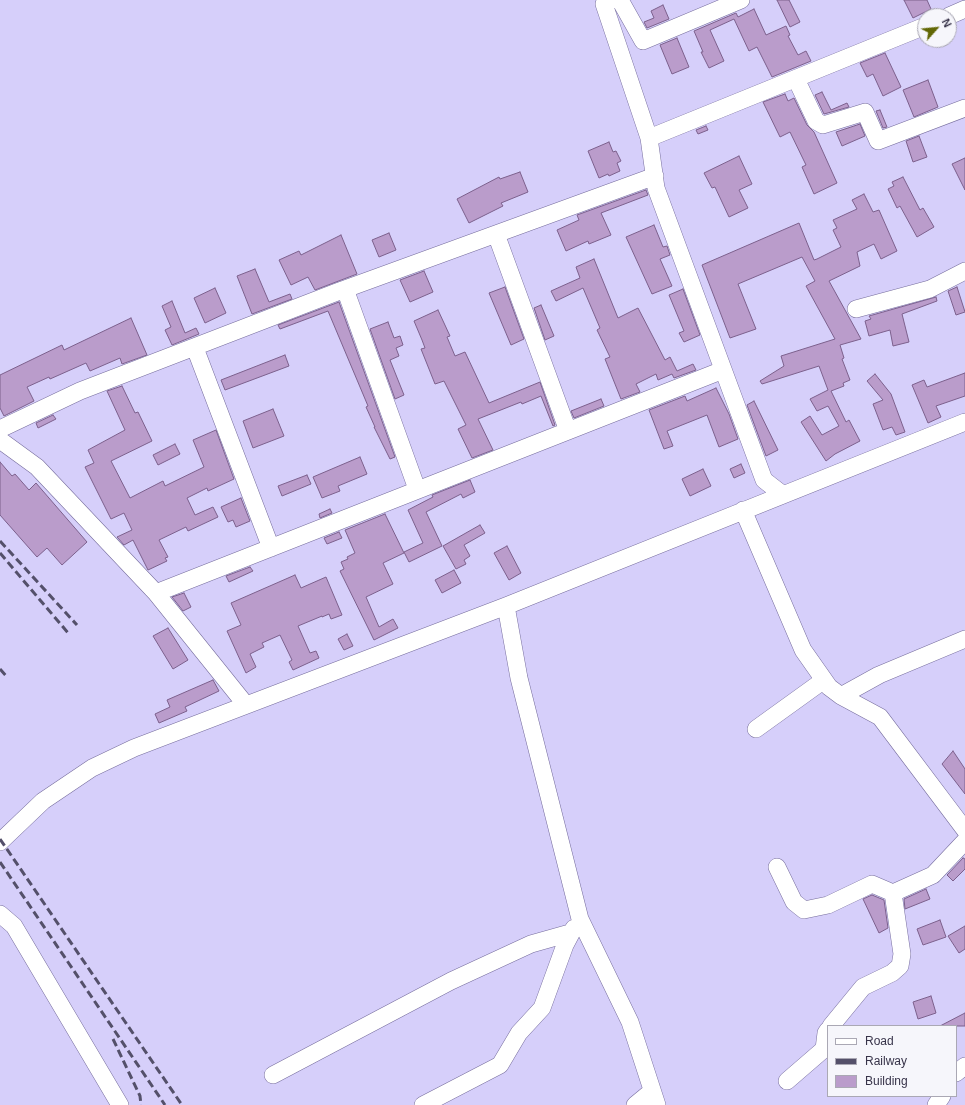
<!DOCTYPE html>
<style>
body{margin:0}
#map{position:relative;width:965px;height:1105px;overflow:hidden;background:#d6cffa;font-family:Arial,sans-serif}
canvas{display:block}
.legend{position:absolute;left:827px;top:1025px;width:130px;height:72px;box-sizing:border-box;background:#f6f6fb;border:1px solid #aaa8b4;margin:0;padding:5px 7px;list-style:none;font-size:12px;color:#373349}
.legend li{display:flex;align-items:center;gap:8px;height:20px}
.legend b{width:20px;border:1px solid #aaa8b4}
.north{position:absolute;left:917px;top:8px;width:40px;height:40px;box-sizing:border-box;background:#f6f6fb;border:1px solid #aaa8b4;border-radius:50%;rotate:63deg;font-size:11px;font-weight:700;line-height:16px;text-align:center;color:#373349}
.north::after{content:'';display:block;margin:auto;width:14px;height:18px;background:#626705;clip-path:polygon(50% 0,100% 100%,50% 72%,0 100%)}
</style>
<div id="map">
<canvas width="965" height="1105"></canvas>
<ul class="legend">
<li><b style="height:5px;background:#fff"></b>Road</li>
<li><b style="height:5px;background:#54506a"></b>Railway</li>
<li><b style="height:11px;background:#ba9ccb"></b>Building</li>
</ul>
<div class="north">N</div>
</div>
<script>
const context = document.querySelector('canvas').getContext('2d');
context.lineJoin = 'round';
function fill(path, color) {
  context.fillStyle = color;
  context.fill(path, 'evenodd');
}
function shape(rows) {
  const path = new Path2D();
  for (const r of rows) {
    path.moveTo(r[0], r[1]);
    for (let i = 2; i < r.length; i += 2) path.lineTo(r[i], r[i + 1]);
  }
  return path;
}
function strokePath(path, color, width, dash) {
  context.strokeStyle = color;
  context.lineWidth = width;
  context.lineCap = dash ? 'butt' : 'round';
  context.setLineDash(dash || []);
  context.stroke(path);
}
const building = shape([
 [777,0,789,0,800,22,790,27,777,0],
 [904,0,927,0,931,9,913,18,904,0],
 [663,5,669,19,647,28,644,22,654,18,651,11,663,5],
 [754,9,766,35,786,26,790,35,788,36,798,55,806,51,811,61,772,77,757,47,749,51,734,19,710,30,724,61,709,68,701,52,703,52,694,31,736,13,738,17,754,9],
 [677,38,689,67,672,74,660,45,677,38],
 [885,53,901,87,883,96,873,74,867,77,860,63,885,53],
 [928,80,938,107,914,117,903,90,928,80],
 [822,92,831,110,847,103,849,107,824,114,815,95,822,92],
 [785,94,788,101,794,98,807,125,814,132,837,183,814,194,802,167,806,165,790,132,780,137,763,102,785,94],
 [880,110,887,127,883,128,876,111,880,110],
 [860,124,865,136,842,146,836,132,860,124],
 [706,126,708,130,698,134,696,130,706,126],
 [919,136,927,157,913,162,906,141,919,136],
 [609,142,613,152,616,151,621,161,617,163,620,171,609,176,608,174,599,178,588,151,609,142],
 [739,156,752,184,739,190,748,208,729,217,715,187,712,188,704,173,739,156],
 [965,158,965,190,952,164,965,158],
 [520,172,528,192,501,203,503,206,469,223,457,199,499,177,500,179,520,172],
 [903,177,920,210,923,208,934,227,917,237,900,206,897,208,888,189,894,186,892,182,903,177],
 [646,190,648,195,601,213,611,235,589,244,588,241,566,251,557,230,579,220,577,215,646,190],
 [864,194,873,212,879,210,897,251,881,259,874,244,857,252,860,266,829,281,861,339,840,345,844,358,842,359,850,380,843,383,844,386,831,391,846,422,849,420,860,441,835,454,826,461,801,422,810,416,822,435,839,426,828,406,817,411,810,399,828,390,819,366,762,384,760,381,784,366,781,356,835,339,806,286,815,281,802,257,738,284,756,329,730,338,702,265,799,223,814,260,817,259,841,247,833,230,837,228,833,220,857,209,852,200,864,194],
 [654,225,663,247,667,246,670,255,660,259,672,286,652,294,626,237,654,225],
 [389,233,396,250,379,257,372,240,389,233],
 [341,235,357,274,315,290,308,277,291,285,279,260,299,251,301,255,341,235],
 [594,259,618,318,638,308,665,360,670,357,677,371,693,364,696,370,674,378,672,374,658,380,656,374,636,384,640,392,621,399,605,359,610,357,597,330,600,328,583,288,556,301,551,291,580,278,576,267,594,259],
 [255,269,269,302,290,294,292,299,252,314,237,276,255,269],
 [424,271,433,292,410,302,400,280,424,271],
 [505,287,524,339,511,345,489,293,505,287],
 [957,287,965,312,956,315,948,291,957,287],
 [215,288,226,313,205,323,194,298,215,288],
 [683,289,700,335,684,342,679,333,684,331,669,295,683,289],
 [936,297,937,301,902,314,909,342,893,346,890,330,869,336,865,321,871,319,869,316,936,297],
 [172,301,185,333,196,328,199,334,172,345,165,330,171,327,162,306,172,301],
 [339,302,395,457,390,459,374,427,375,427,366,407,368,406,328,311,280,329,278,325,339,302],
 [541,305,554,336,545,340,534,308,541,305],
 [438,310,450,336,447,337,455,356,465,352,489,403,540,382,555,425,553,426,541,396,522,404,521,402,478,419,493,450,472,458,458,429,466,425,444,381,435,384,421,349,425,348,422,340,414,321,438,310],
 [131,318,147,355,122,364,120,358,90,371,86,363,50,379,49,377,27,387,34,401,4,416,0,408,0,375,62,345,64,350,131,318],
 [388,322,394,338,400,336,403,345,396,348,399,356,390,360,404,395,395,399,370,329,388,322],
 [285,355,289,366,225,390,221,380,285,355],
 [965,373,965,396,936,406,941,417,928,423,912,385,924,380,927,387,965,373],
 [875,374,891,394,905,432,896,435,892,427,883,430,873,404,883,400,867,381,875,374],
 [122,386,135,413,138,412,152,441,111,461,130,498,163,481,165,486,204,467,193,440,216,430,234,479,208,491,207,488,187,498,195,515,213,507,218,517,188,531,186,527,159,540,168,557,165,558,167,561,148,570,133,540,124,545,117,537,132,530,124,513,111,519,85,467,94,463,88,450,125,430,107,391,122,386],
 [716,388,729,414,738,439,719,447,707,415,667,431,673,446,664,449,649,410,685,396,687,401,716,388],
 [601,399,604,406,574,418,571,411,601,399],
 [754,401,778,450,766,456,747,405,754,401],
 [273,409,284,436,253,448,243,421,273,409],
 [53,415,56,419,38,428,36,423,53,415],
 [175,444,180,454,158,465,153,455,175,444],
 [360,457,367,474,338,486,340,491,322,498,313,477,360,457],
 [0,462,12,476,15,474,29,490,36,483,87,542,62,565,47,548,37,557,0,515,0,462],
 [741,464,745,473,734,478,730,469,741,464],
 [703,469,711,486,690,496,682,479,703,469],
 [307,475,311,484,282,496,278,486,307,475],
 [470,480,475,492,463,498,461,494,426,512,442,546,409,562,404,552,423,543,408,510,433,497,432,495,470,480],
 [241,498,250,521,236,527,233,520,228,522,221,507,241,498],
 [330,509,332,513,320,518,319,514,330,509],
 [385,514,404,553,383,563,393,584,366,597,379,627,393,619,398,628,374,640,340,571,344,569,341,562,348,559,347,557,355,553,345,530,385,514],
 [480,525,485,533,464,545,470,556,464,560,466,564,456,569,443,546,480,525],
 [339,532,342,538,327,544,324,538,339,532],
 [507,546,521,573,509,580,494,553,507,546],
 [250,567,253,571,229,582,226,576,250,567],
 [454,570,461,583,442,593,435,580,454,570],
 [295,575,301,588,326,577,342,615,331,619,329,614,322,617,322,616,298,626,310,653,316,651,319,658,293,670,289,662,292,660,280,635,262,643,264,647,250,654,256,667,246,673,227,631,241,625,231,603,295,575],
 [184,593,191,607,183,611,172,597,184,593],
 [168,628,188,660,173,669,153,636,168,628],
 [347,634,353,646,344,650,338,639,347,634],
 [213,680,219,691,185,707,187,711,159,723,155,714,170,707,167,700,213,680],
 [953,751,965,769,965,794,942,764,953,751],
 [963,858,965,859,965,869,953,881,947,875,963,858],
 [926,889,930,899,905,909,904,899,926,889],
 [872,895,884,900,888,928,879,933,863,899,872,895],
 [940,920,946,937,923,945,917,929,940,920],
 [965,926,965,949,959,953,948,936,965,926],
 [931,996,936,1013,918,1019,913,1002,931,996],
 [965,1013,965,1026,940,1026,965,1013]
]);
fill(building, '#ba9ccb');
strokePath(building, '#7c608c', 1);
const minor = shape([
 [611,0,604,4,649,138,656,188,764,480,782,494],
 [620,0,643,41,741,0],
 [949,16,965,9],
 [796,79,816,121,823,125,865,112,878,141,965,108],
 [649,138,925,26],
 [496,234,568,431],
 [345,289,417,489],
 [856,309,930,289,965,271],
 [195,348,271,548],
 [0,429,80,391,337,292,655,176],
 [0,440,37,467,156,593,246,705],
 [743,510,803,650,829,687,841,696,880,717,965,830],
 [156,593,723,370],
 [506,606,519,678,580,919,630,1022,657,1105],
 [841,696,879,675,965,639],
 [756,729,824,680],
 [0,842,43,801,92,768,134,748,506,606,965,422],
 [777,867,794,902,804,910,828,905,872,884,893,893,933,875,965,841],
 [0,914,14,926,120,1105],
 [831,1026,863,987,892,973,900,966,902,954,893,893],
 [956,1073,965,1066],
 [273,1075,451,981,531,944,570,933],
 [787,1081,824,1049,826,1033,828,1030],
 [423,1105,500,1065,519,1033,542,1008,565,945,574,928],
 [635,1105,652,1091],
 [936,1105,942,1096]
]);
strokePath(minor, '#766d9d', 18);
strokePath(minor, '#fff', 17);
strokePath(shape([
 [0,541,77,625],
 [0,553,69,634],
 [0,669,7,677],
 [0,839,182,1105],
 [0,862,165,1105],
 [113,1039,140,1096,141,1105]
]), '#54506a', 3, [8, 4]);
</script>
